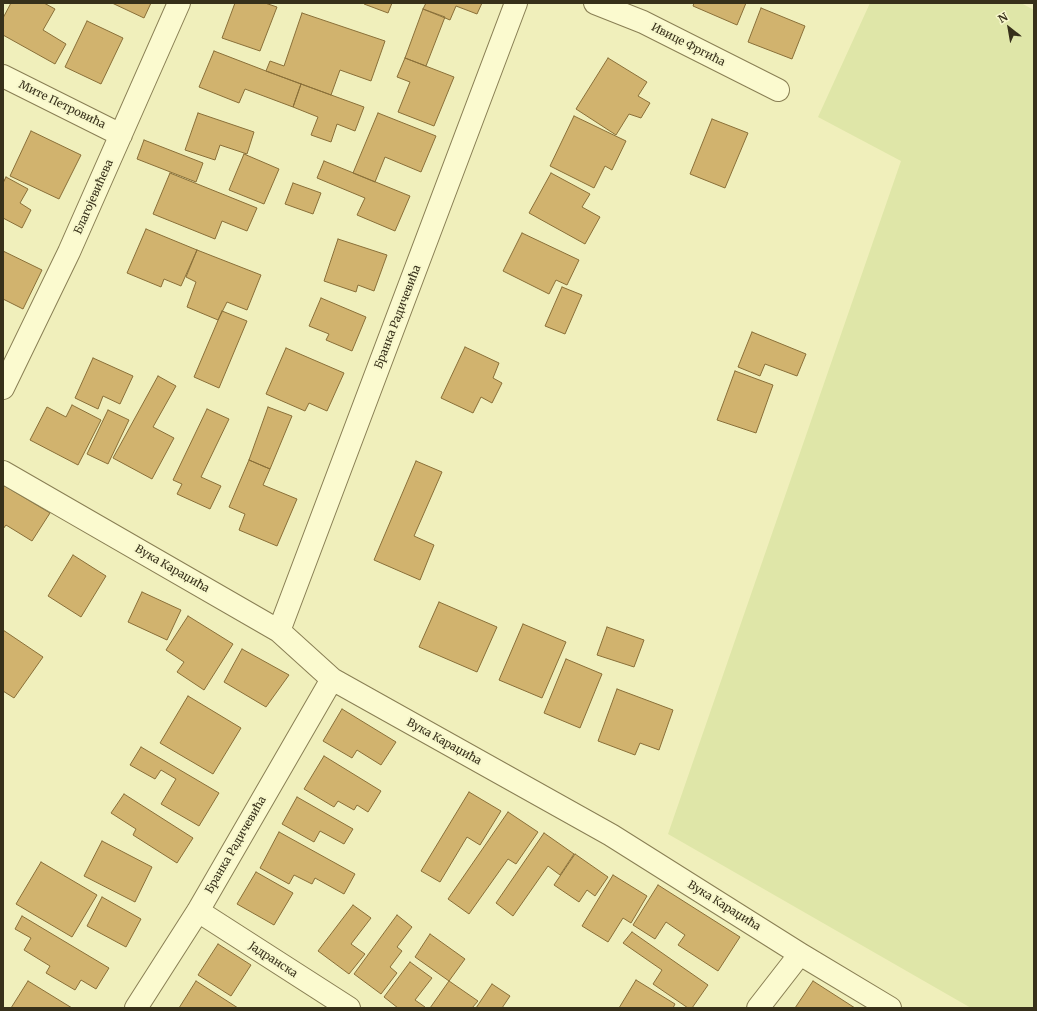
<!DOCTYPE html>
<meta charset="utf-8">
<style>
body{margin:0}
#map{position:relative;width:1037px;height:1011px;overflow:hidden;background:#f0efbb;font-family:Merriweather,serif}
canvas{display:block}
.frame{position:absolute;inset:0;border:4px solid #37301a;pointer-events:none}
.north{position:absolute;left:989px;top:8px;width:40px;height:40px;-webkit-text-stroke:3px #f7f7cb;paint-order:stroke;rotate:329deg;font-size:11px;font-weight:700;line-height:16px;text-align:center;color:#37301a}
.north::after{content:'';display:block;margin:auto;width:14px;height:18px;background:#37301a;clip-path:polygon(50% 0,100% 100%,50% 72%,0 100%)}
</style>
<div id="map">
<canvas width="1037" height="1011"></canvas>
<div class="frame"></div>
<div class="north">N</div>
</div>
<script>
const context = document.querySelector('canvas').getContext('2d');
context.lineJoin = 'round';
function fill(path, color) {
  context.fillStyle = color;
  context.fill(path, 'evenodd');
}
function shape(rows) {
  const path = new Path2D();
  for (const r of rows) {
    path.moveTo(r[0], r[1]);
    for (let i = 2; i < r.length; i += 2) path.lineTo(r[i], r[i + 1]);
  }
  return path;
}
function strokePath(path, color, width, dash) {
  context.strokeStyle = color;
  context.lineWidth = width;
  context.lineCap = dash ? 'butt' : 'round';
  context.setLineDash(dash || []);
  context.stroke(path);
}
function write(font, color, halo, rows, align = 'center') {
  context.font = font + ' Merriweather,serif';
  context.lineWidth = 4;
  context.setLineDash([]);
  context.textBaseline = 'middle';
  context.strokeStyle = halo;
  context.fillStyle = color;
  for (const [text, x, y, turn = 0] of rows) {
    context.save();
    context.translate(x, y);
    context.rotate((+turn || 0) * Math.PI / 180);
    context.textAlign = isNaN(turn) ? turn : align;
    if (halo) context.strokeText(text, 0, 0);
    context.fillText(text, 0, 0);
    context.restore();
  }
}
fill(shape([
 [870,3,1021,3,1034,10,1034,1008,971,1008,668,834,901,161,818,117]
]), '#dfe6a8');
const building = shape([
 [11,3,44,3,55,9,43,30,66,44,55,64,3,35,3,18,11,3],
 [112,3,151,3,144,18,112,3],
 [235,3,265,3,277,7,260,51,222,38,235,3],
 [365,3,392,3,388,13,364,4,365,3],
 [426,3,482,3,477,14,456,6,450,20,423,9,426,3],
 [694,3,746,3,737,25,693,6,694,3],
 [761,8,805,26,792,59,748,42,761,8],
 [423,9,445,17,426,66,405,58,423,9],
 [302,13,385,41,371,81,340,70,331,95,266,71,270,61,284,66,302,13],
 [87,21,123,38,101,84,65,67,87,21],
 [214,51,266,71,301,84,293,107,245,89,239,103,199,87,214,51],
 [405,58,454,77,434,126,398,112,410,82,397,77,405,58],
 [608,58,647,82,638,96,650,103,641,118,629,114,616,135,576,109,608,58],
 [301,84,364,107,355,131,337,124,331,142,311,135,318,117,293,107,301,84],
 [198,113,254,132,247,154,220,145,215,160,185,150,198,113],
 [378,113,436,136,421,172,385,157,375,182,353,173,378,113],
 [574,116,626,141,612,170,605,166,594,188,550,166,574,116],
 [712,119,748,133,725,188,690,174,712,119],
 [31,131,81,155,59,199,10,176,31,131],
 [144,140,203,163,196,182,137,159,144,140],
 [244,154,279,169,264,204,229,190,244,154],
 [324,161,410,196,395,231,357,215,365,198,317,178,324,161],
 [170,173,257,208,247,231,222,221,215,239,153,214,170,173],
 [551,173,590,194,582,207,600,217,585,244,529,213,551,173],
 [6,177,28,189,20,203,31,210,22,228,3,218,3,183,6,177],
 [293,183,321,193,313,214,285,204,293,183],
 [146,229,197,250,181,286,164,279,161,287,127,273,146,229],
 [522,233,579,260,567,285,556,280,549,294,503,271,522,233],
 [338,239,387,255,374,291,358,285,356,292,324,281,338,239],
 [197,250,261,275,247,310,227,302,218,320,187,307,196,282,186,277,197,250],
 [3,251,42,270,23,309,3,299,3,251],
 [562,287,582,295,565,334,545,326,562,287],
 [321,298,366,317,352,351,326,340,329,334,309,326,321,298],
 [222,311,247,321,219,388,194,377,222,311],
 [752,332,806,354,797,376,765,364,760,376,738,367,752,332],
 [465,347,499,363,493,378,502,383,492,403,481,397,473,413,441,398,465,347],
 [286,348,344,373,327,411,309,403,305,411,266,394,286,348],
 [93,358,133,376,120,404,103,396,98,409,75,398,93,358],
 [735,371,773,385,756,433,717,420,735,371],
 [158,376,176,386,153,427,174,438,152,479,113,458,158,376],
 [72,405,101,420,78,465,30,440,47,407,66,417,72,405],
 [268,407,292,416,270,469,249,460,268,407],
 [207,409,229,419,201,477,221,486,210,509,177,494,182,484,173,480,207,409],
 [108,410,129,420,108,464,87,454,108,410],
 [249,460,270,469,263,485,297,499,277,546,239,530,245,514,229,507,249,460],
 [416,461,442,472,414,536,434,545,420,580,374,560,416,461],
 [3,485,50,513,32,541,6,525,3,529,3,485],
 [73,555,106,576,81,617,48,596,73,555],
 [142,592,181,610,167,640,128,622,142,592],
 [439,602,497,627,477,672,419,647,439,602],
 [188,616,233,644,204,690,177,672,184,662,166,650,188,616],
 [523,624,566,642,542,698,499,680,523,624],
 [607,627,644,640,634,667,597,655,607,627],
 [3,630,43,657,14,698,3,691,3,630],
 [242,649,289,675,266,707,224,682,242,649],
 [566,659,602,674,580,728,544,713,566,659],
 [617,689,673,710,659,750,640,743,635,755,598,741,617,689],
 [188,696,241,728,213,774,160,743,188,696],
 [342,709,396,742,381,765,357,750,352,758,323,741,342,709],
 [141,747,219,793,199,826,161,804,176,779,161,770,155,779,130,765,141,747],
 [324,756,381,791,368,812,357,805,354,810,338,801,334,807,304,789,324,756],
 [469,792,501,811,480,845,467,837,440,882,421,871,469,792],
 [124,794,193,838,177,863,133,835,136,829,111,813,124,794],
 [297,797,353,829,344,844,320,831,314,842,282,824,297,797],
 [508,812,538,832,516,864,508,859,469,914,448,899,508,812],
 [279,832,355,874,344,894,315,878,312,884,294,875,289,884,260,868,279,832],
 [544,833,574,854,560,875,548,866,513,916,496,903,544,833],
 [102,841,152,867,135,902,84,876,102,841],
 [575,854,608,877,595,896,587,890,579,902,554,885,575,854],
 [41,862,97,895,72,937,16,904,41,862],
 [256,872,293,893,274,925,237,904,256,872],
 [613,875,647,896,631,923,623,918,608,942,582,926,613,875],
 [658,885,740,937,718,971,678,945,685,935,666,922,655,939,633,925,658,885],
 [102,897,141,919,126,947,87,926,102,897],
 [353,905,371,918,351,944,365,954,349,974,318,951,353,905],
 [397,915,412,927,397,947,402,951,390,967,397,973,381,994,354,974,397,915],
 [22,916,109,968,96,989,81,980,75,990,46,973,50,966,24,950,31,938,15,929,22,916],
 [632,932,708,985,692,1008,688,1008,653,984,662,970,623,943,632,932],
 [430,934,465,959,449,981,415,957,430,934],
 [218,944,251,965,231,996,198,975,218,944],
 [410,962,432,978,415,1000,425,1007,424,1008,398,1008,384,997,410,962],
 [636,980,675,1004,673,1008,619,1008,636,980],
 [28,981,72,1008,11,1008,28,981],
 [196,981,238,1008,179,1008,196,981],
 [449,981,478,1001,472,1008,430,1008,449,981],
 [813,981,855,1008,795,1008,813,981],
 [492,984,510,996,502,1008,476,1008,492,984]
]);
fill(building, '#d1b36e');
strokePath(building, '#896f38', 1);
const street = shape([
 [595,3,643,22,778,90],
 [3,76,121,135],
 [3,388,69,252,179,3],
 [3,472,279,631,332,679,611,835,800,954,890,1008],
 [279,631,516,3],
 [198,911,349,1008],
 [136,1008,198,911,332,679],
 [758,1008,800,954]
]);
strokePath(street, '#897f54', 24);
strokePath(street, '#fbfacf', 22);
write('11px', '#37301a', '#f7f7cb', [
 ["Ивице Фргића",688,45,27],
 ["Мите Петровића",62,105,26],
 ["Благојевићева",94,197,-66],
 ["Бранка Радичевића",398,317,-69],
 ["Вука Караџића",172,569,30],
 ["Вука Караџића",444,742,29],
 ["Бранка Радичевића",236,845,-60],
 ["Вука Караџића",724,906,32],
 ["Јадранска",273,960,33]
]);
</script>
